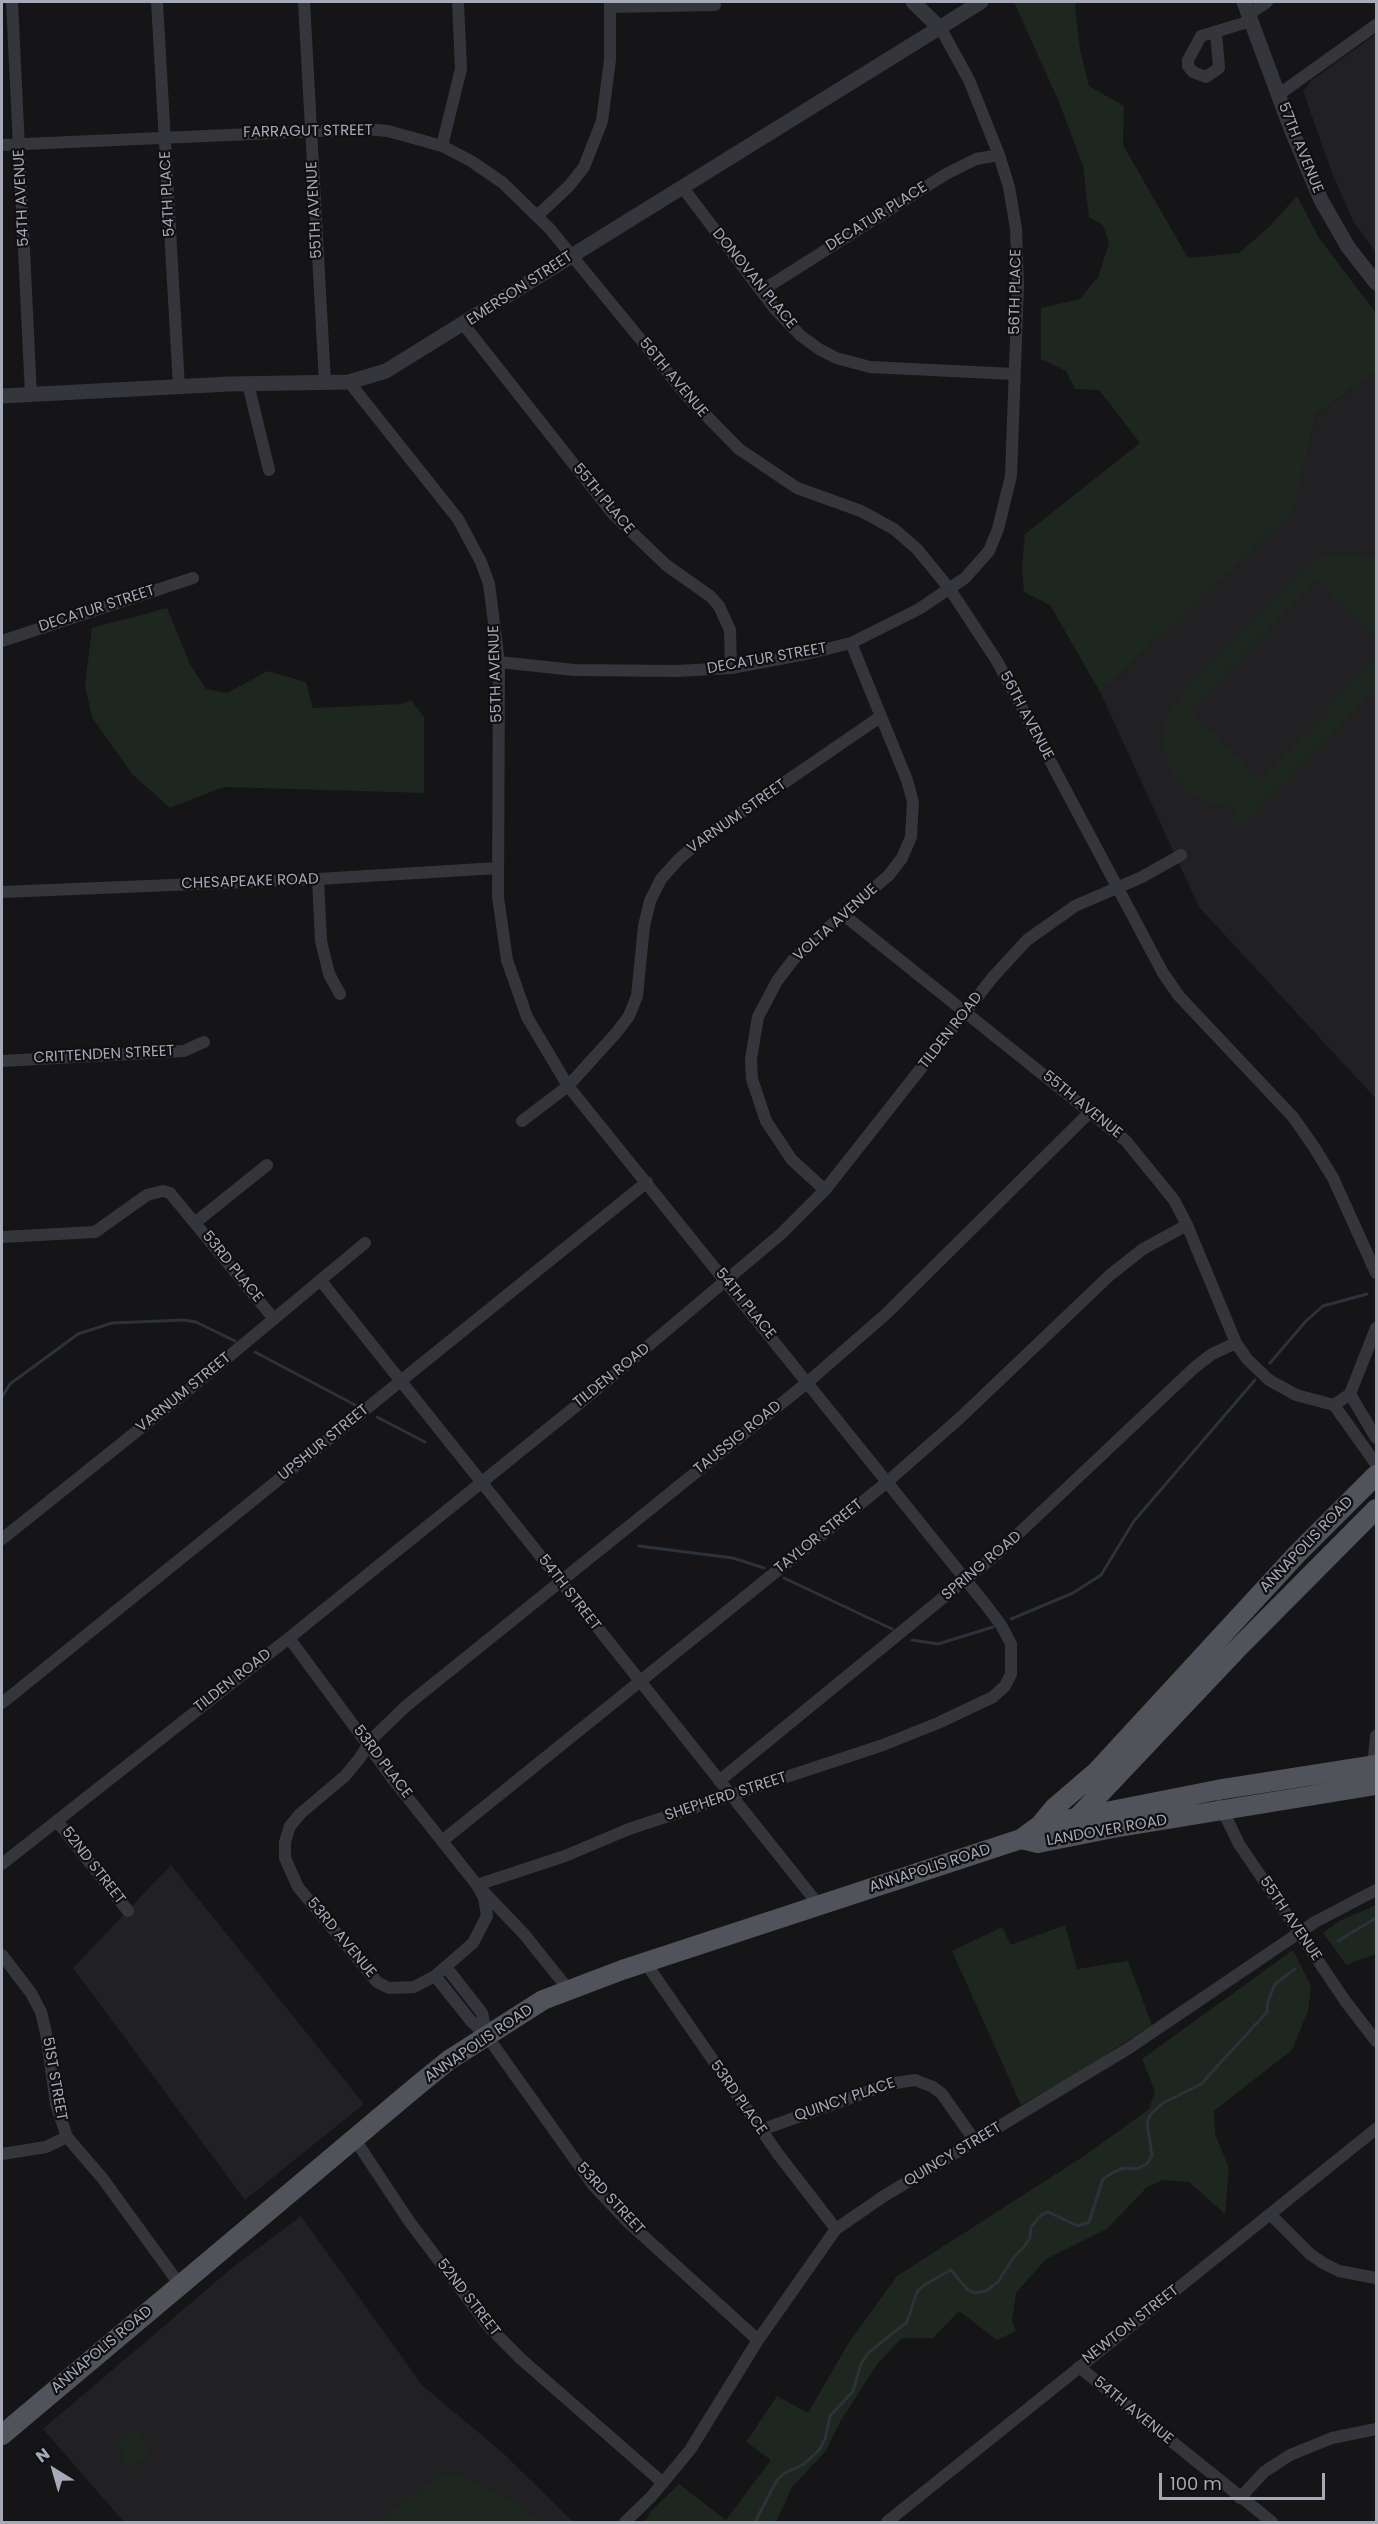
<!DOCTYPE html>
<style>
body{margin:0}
#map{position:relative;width:1378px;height:2524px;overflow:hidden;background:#151416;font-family:Poppins,sans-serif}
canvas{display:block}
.frame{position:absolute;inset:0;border:3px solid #a6aab7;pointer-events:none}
.north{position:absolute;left:24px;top:2440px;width:60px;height:60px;-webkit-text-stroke:4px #100f11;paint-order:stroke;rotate:323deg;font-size:16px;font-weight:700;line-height:24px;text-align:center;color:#a6aab7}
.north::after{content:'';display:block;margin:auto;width:21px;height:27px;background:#a6aab7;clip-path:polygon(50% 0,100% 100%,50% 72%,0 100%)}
.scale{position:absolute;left:1159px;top:2473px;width:166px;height:27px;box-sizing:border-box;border:3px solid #a6aab7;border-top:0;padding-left:8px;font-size:18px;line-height:21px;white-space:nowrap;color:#a6aab7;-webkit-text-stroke:4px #100f11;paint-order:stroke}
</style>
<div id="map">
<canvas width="1378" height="2524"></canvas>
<div class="frame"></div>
<div class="north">N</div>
<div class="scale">100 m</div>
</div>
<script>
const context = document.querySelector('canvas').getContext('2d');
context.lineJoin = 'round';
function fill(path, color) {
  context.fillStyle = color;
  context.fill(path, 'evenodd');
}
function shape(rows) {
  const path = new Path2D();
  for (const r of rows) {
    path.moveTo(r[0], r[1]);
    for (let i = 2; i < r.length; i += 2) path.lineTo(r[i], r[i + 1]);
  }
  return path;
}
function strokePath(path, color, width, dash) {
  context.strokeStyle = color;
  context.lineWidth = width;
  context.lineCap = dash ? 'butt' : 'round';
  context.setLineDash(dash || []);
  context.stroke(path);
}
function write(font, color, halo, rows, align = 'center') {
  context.font = font + ' Poppins,sans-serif';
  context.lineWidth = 4.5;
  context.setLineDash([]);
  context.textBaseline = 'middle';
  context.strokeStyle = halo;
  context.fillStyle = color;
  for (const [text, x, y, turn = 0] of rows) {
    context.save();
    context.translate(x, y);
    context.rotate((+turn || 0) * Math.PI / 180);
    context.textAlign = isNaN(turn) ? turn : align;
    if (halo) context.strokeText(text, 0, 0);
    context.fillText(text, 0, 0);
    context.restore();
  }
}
fill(shape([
 [1376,34,1376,253,1353,221,1332,173,1303,91,1312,80],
 [1376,372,1376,1099,1199,907,1100,692,1291,513,1316,414],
 [171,1865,364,2104,245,2200,73,1968],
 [301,2216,422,2385,503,2453,573,2522,124,2522,43,2429,233,2267]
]), '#212023');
fill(shape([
 [1014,2,1077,2,1075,6,1080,49,1089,86,1124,106,1123,145,1188,258,1239,253,1269,227,1297,196,1319,238,1376,313,1376,372,1316,414,1292,513,1100,692,1050,605,1024,592,1022,566,1025,534,1140,443,1099,390,1075,389,1066,371,1041,359,1041,308,1080,299,1098,277,1109,243,1103,225,1089,217,1083,166,1059,102],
 [1344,553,1370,556,1376,559,1376,637,1316,580,1190,711,1261,779,1376,658,1376,689,1240,828,1230,819,1240,808,1211,805,1185,790,1171,772,1163,745,1166,717,1184,691,1299,574,1321,557],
 [167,608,190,664,206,689,227,693,268,671,306,682,313,708,402,704,411,700,424,717,424,793,224,787,170,808,132,774,92,717,85,686,92,628],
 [1376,1905,1376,1954,1346,1965,1323,1933,1339,1921],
 [1065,1925,1077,1969,1128,1961,1152,2025,1066,2080,1021,2105,952,1951,1002,1927,1011,1945],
 [1293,1950,1311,1986,1308,2011,1292,2050,1214,2111,1215,2134,1229,2168,1225,2214,1189,2182,1163,2180,1147,2187,1107,2229,1046,2259,1016,2293,1012,2321,1016,2331,997,2340,959,2311,933,2338,902,2338,878,2363,840,2422,826,2451,792,2487,776,2522,645,2522,651,2511,679,2484,726,2520,771,2460,746,2442,777,2396,808,2413,848,2344,897,2276,1084,2156,1149,2109,1155,2091,1142,2059],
 [136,2429,152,2452,132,2466,126,2467,120,2460,123,2453,116,2443],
 [442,2473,467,2478,515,2501,539,2522,376,2522]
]), '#1e2620');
strokePath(shape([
 [255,1352,357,1406],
 [1270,1363,1306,1321,1323,1306,1367,1294],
 [2,1397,10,1384,78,1334,112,1323,184,1320,196,1322,235,1341],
 [377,1417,425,1442],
 [639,1546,733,1558,764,1568],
 [784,1578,892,1629],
 [1011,1619,1073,1593,1101,1575,1134,1521,1255,1380],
 [912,1640,938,1644,993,1627],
 [1338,1941,1376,1918],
 [755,2522,777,2480,783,2474,804,2464,819,2450,825,2439,830,2416,853,2391,861,2364,868,2353,907,2322,917,2292,924,2285,951,2270,968,2290,975,2293,986,2291,998,2282,1013,2258,1023,2248,1030,2238,1031,2227,1041,2215,1048,2212,1078,2226,1089,2222,1103,2179,1114,2172,1124,2168,1136,2169,1147,2164,1152,2156,1147,2122,1151,2114,1163,2103,1201,2084,1267,2012,1268,2001,1275,1984,1295,1969]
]), '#2b323a', 3);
strokePath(shape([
 [12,2,31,395],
 [157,2,179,387],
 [304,2,325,382],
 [610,7,715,5],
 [1249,14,1267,2],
 [1216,32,1219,68,1206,77,1193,72,1188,66,1188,60,1201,36,1251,21],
 [1278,95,1376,25],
 [2,145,364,129,388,131,442,146,471,161,503,183,550,229,687,396,739,449,797,488,861,511,894,529,917,549,949,588,997,661,1163,973,1179,996,1293,1117,1314,1147,1333,1178,1376,1273],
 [442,146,461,69,458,2],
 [683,188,775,309,801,336,819,349,836,358,870,367,1014,374],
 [537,216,569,186,584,167,602,121,610,60,610,2],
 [761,291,946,174,976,159,999,155],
 [464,325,613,514,666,565,710,596,719,606,730,630,731,668],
 [349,382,458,519,481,562,489,584,499,662,498,897,507,960,527,1017,568,1086,986,1605,1001,1625,1011,1644,1011,1674,1005,1686,993,1697,938,1723,883,1745,629,1829,565,1856,477,1885,524,1934,568,1989],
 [248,384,269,470],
 [2,641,193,578],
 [499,662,574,670,677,671,731,668,806,654,851,643,919,609,965,578,989,551,998,529,1011,476,1018,285,1016,229,1009,187,999,155,969,80,941,29],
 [318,879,321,941,329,974,340,994],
 [2,892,318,879,498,868],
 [845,916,1126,1141,1174,1200,1187,1225,1236,1343,1247,1359,1269,1380,1296,1395,1334,1405,1376,1464],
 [2,1061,184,1051,204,1042],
 [522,1121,568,1086,617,1032,629,1016,637,996,644,926,650,901,661,879,679,859,705,837,880,717],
 [825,1190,792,1160,766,1121,752,1079,751,1059,758,1017,777,981,793,960,813,941,889,875,902,858,911,837,913,802,907,780,851,643],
 [196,1222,267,1165],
 [2,1237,95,1232,147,1195,163,1191,170,1193,274,1319],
 [321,1281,818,1904],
 [1350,1394,1376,1438],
 [1334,1405,1350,1394,1376,1328],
 [2,1539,197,1383,365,1243],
 [289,1638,368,1745,392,1778,477,1885,484,1898,487,1916,473,1943,435,1976,414,1987,389,1988,377,1982,298,1887,285,1858,285,1842,290,1826,301,1813,345,1776,359,1759,368,1745,375,1736,406,1706,808,1382,886,1314,1091,1111],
 [2,1703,647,1182],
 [1373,1766,1376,1736],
 [719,1781,999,1552,1194,1368,1212,1354,1236,1343],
 [1220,1805,1239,1844,1346,2002,1376,2041],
 [57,1821,128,1911],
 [442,1841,886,1483,961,1417,1110,1275,1143,1249,1187,1225],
 [2,1864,289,1638,591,1394,781,1234,825,1190,993,977,1027,940,1075,906,1142,877,1181,855],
 [2,1955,31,1993,41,2012,46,2033,56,2104,67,2137,103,2179,180,2285],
 [645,1962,778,2154,836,2229],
 [446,1967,482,2013,487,2036],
 [435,1976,471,2021,487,2036,593,2185,629,2223,758,2340],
 [761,2130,889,2084,915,2080,933,2087,942,2094,975,2141],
 [354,2138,409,2221,489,2327,521,2359,663,2483],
 [2,2154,46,2147,67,2137],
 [1271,2215,1310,2254,1323,2263,1339,2271,1376,2278],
 [1079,2367,1272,2522],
 [1240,2498,1264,2472,1290,2455,1332,2438,1376,2429],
 [625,2522,651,2497,690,2450,758,2340,836,2229,884,2196,1129,2048,1315,1922,1376,1890],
 [887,2522,1376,2129]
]), '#35363b', 12);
strokePath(shape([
 [913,2,941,29],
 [1244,2,1291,129,1321,200,1348,247,1376,283],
 [2,396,229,384,349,382,386,371,981,2]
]), '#35363b', 15);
strokePath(shape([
 [1040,1825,1054,1808,1097,1771,1297,1554,1376,1475],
 [1062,1838,1075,1820,1236,1650,1376,1509],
 [1021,1839,1038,1843,1113,1828,1376,1785],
 [2,2435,417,2086,449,2060,543,2000,622,1970,1021,1839,1040,1825,1217,1790,1376,1765]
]), '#51535a', 20);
write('15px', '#a6aab7', '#100f11', [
 ["FARRAGUT STREET",308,132,-1],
 ["57TH AVENUE",1300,148,68],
 ["54TH PLACE",168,194,-93],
 ["54TH AVENUE",22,198,-93],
 ["55TH AVENUE",315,210,-93],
 ["DECATUR PLACE",877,217,-32],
 ["DONOVAN PLACE",754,279,51],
 ["EMERSON STREET",520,289,-33],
 ["56TH PLACE",1016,292,-89],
 ["56TH AVENUE",673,378,50],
 ["55TH PLACE",603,499,50],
 ["DECATUR STREET",97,609,-18],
 ["DECATUR STREET",767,659,-10],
 ["55TH AVENUE",496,674,-92],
 ["56TH AVENUE",1026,716,62],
 ["VARNUM STREET",737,817,-35],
 ["CHESAPEAKE ROAD",250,882,-2],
 ["VOLTA AVENUE",836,923,-42],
 ["TILDEN ROAD",951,1031,-52],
 ["CRITTENDEN STREET",104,1055,-3],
 ["55TH AVENUE",1082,1105,39],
 ["53RD PLACE",232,1267,51],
 ["54TH PLACE",745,1304,51],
 ["TILDEN ROAD",612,1376,-39],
 ["VARNUM STREET",184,1393,-39],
 ["TAUSSIG ROAD",738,1438,-39],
 ["UPSHUR STREET",324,1443,-39],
 ["TAYLOR STREET",819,1537,-39],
 ["ANNAPOLIS ROAD",1307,1545,-46],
 ["SPRING ROAD",982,1566,-40],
 ["54TH STREET",569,1593,52],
 ["TILDEN ROAD",233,1681,-38],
 ["53RD PLACE",382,1762,53],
 ["SHEPHERD STREET",726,1797,-18],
 ["LANDOVER ROAD",1107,1831,-10],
 ["52ND STREET",93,1866,52],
 ["ANNAPOLIS ROAD",930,1869,-18],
 ["55TH AVENUE",1290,1919,56],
 ["53RD AVENUE",341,1938,50],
 ["ANNAPOLIS ROAD",479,2044,-34],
 ["51ST STREET",54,2079,80],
 ["53RD PLACE",738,2098,55],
 ["QUINCY PLACE",845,2100,-19],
 ["QUINCY STREET",953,2155,-31],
 ["53RD STREET",610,2199,47],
 ["52ND STREET",468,2298,52],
 ["NEWTON STREET",1131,2325,-38],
 ["ANNAPOLIS ROAD",102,2350,-40],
 ["54TH AVENUE",1133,2411,39]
]);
</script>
